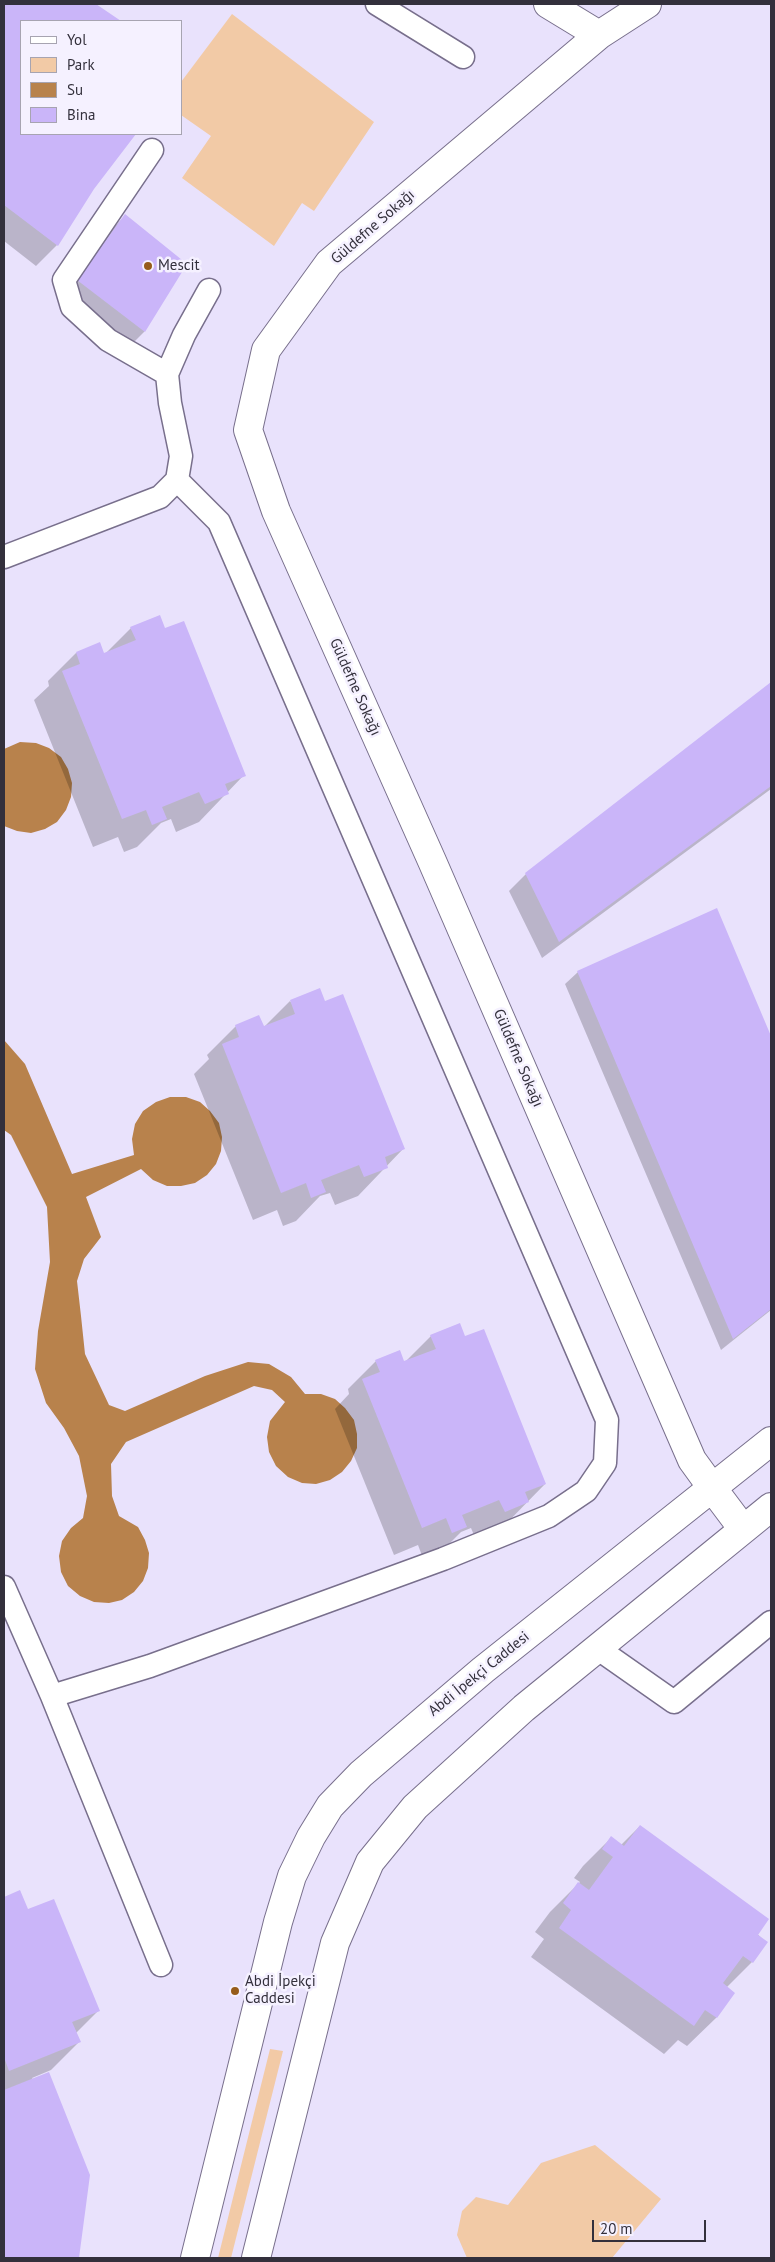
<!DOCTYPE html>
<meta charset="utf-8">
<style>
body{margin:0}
#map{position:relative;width:775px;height:2262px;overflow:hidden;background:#e9e2fc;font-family:"PT Sans",sans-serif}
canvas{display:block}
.frame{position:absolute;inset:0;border:5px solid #33303c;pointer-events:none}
.legend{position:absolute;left:20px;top:20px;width:162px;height:115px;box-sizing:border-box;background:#f5f1ff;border:1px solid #a7a4b1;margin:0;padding:6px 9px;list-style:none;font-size:15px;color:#33303c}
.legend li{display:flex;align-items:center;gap:10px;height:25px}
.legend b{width:25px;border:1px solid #a7a4b1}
.scale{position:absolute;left:592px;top:2220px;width:114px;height:22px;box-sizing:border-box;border:2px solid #33303c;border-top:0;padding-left:6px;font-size:15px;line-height:18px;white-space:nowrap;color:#33303c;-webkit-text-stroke:4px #f5f1ff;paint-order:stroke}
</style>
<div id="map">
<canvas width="775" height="2262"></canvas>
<div class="frame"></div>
<ul class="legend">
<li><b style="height:6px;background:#fff"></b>Yol</li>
<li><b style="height:14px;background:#f2caa6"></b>Park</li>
<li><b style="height:14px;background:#b8824c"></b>Su</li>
<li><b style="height:14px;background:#cab5f9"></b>Bina</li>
</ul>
<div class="scale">20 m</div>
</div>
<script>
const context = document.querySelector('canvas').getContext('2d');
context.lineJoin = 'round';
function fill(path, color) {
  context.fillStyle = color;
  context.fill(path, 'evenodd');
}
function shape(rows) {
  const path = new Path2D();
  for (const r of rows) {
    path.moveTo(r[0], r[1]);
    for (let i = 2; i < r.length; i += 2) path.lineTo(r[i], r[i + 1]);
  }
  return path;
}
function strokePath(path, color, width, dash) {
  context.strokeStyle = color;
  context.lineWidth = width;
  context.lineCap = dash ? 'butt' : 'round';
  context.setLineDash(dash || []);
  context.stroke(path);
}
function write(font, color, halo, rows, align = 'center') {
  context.font = font + ' "PT Sans",sans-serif';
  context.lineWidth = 5;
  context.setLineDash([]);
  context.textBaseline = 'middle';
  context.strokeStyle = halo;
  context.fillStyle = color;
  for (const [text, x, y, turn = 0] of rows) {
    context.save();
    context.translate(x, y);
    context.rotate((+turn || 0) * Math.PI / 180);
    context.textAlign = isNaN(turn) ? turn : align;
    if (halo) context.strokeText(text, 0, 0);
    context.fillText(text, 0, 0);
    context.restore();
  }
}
fill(shape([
 [232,14,374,122,314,211,302,203,274,246,182,178,211,136,181,115,181,82],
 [270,2049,283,2051,231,2258,218,2258],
 [595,2145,661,2199,612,2258,467,2258,457,2235,462,2211,476,2197,508,2205,541,2163]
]), '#f2caa6');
fill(shape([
 [20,742,36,743,49,748,61,757,68,769,72,783,71,797,66,810,57,822,45,829,31,833,17,831,4,826,4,749],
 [4,1040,25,1064,72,1174,134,1155,132,1139,135,1124,143,1111,156,1102,170,1097,186,1097,200,1102,210,1111,219,1123,222,1137,221,1151,216,1164,207,1175,195,1183,181,1186,167,1186,153,1180,141,1169,86,1197,101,1237,84,1259,77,1281,81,1316,85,1354,109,1405,125,1411,205,1376,248,1362,269,1364,291,1377,305,1394,321,1394,335,1399,345,1408,354,1420,357,1434,357,1448,351,1461,342,1472,330,1480,316,1484,302,1483,288,1477,276,1466,269,1452,267,1437,270,1421,285,1402,272,1390,254,1386,126,1442,111,1464,112,1496,119,1516,138,1527,145,1540,149,1553,148,1568,143,1581,134,1592,122,1600,109,1603,94,1602,80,1596,68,1586,61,1572,59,1556,62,1541,71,1528,83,1518,87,1496,79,1456,64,1428,46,1403,35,1369,38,1331,50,1262,47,1207,11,1135,4,1130]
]), '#b8824c');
fill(shape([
 [4,4,94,4,118,21,21,21,21,134,134,134,93,188,57,245,36,266,4,241],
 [125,216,186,264,144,332,127,349,61,297,108,233],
 [131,628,165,630,244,775,199,822,176,832,171,819,161,823,137,847,124,852,118,837,93,847,34,700,49,686,48,681,76,653,104,655],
 [771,684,771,789,542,958,509,891,526,874],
 [716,910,771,1040,771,1310,721,1350,565,984,578,972],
 [290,1001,403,1149,358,1196,335,1205,330,1193,320,1196,296,1221,283,1226,277,1210,253,1220,194,1074,209,1059,207,1055,236,1026,263,1028],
 [431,1336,465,1338,545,1484,499,1531,476,1540,471,1528,461,1532,437,1556,424,1561,418,1545,394,1555,335,1409,349,1394,348,1389,376,1361,404,1363],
 [640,1826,766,1942,752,1962,727,1987,733,1993,716,2018,687,2046,678,2040,664,2054,531,1957,544,1939,535,1932,550,1912,580,1882,574,1878,583,1866,611,1838,621,1845],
 [20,1891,27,1911,98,2011,76,2033,79,2042,51,2070,32,2078,89,2176,77,2258,4,2258,4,1898]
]), '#0003');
fill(shape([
 [4,4,96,4,121,21,21,21,21,134,136,134,94,189,58,246,4,205],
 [125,214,187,264,145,332,77,280],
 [160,615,165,628,184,621,246,776,225,784,229,794,205,804,199,792,162,807,167,819,152,825,146,810,122,819,62,671,80,664,76,652,100,642,104,653,136,640,130,627],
 [771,682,771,786,559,942,525,873],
 [717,908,771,1036,771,1309,733,1339,577,971],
 [320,988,325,1001,343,994,405,1149,385,1157,388,1168,364,1177,359,1165,321,1180,326,1192,311,1198,306,1183,281,1193,222,1044,239,1037,235,1025,259,1015,264,1026,295,1014,290,1000],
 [460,1323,465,1336,484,1329,546,1484,525,1492,529,1502,505,1512,499,1500,462,1515,467,1527,452,1533,446,1518,422,1528,362,1379,380,1372,375,1360,400,1350,404,1361,436,1349,430,1335],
 [640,1825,769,1919,758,1935,768,1942,753,1963,743,1956,723,1983,735,1993,717,2018,705,2010,694,2026,559,1928,571,1910,563,1903,578,1882,589,1890,613,1857,602,1849,611,1836,624,1846],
 [20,1890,28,1909,54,1899,100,2011,72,2022,81,2042,9,2071,4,2057,4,1897],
 [49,2072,90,2175,79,2258,4,2258,4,2090]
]), '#cab5f9');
const service = shape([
 [377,4,463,57],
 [152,150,64,280,72,307,108,340,167,374],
 [4,557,160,497,177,480,181,456,170,403,167,374,184,335,209,290],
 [4,1587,52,1696,161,1965],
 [597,1648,674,1702,771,1622],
 [52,1696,150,1666,443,1559,549,1516,586,1491,605,1463,607,1420,219,522,177,480]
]);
const minor = shape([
 [548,4,599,35],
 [647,4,599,35,329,263,266,350,248,430,276,511,432,861,692,1460,713,1489]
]);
const tertiary = shape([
 [713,1489,743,1529],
 [195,2258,278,1922,292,1876,311,1837,330,1806,361,1774,483,1670,771,1441],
 [256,2258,335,1943,370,1862,415,1807,524,1708,771,1507]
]);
strokePath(service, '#786f8c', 25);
strokePath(minor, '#786f8c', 30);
strokePath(tertiary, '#786f8c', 30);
strokePath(service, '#fff', 22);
strokePath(minor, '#fff', 28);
strokePath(tertiary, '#fff', 28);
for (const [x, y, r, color] of [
 [148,266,5,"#965c1a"],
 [235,1991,5,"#965c1a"]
]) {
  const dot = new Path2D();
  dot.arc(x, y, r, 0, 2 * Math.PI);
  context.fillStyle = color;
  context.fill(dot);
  strokePath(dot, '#f5f1ff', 2);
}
write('15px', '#33303c', '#f5f1ff', [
 ["Güldefne Sokağı",373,227,-41],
 ["Güldefne Sokağı",355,687,66],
 ["Güldefne Sokağı",518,1058,67],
 ["Abdi İpekçi Caddesi",479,1674,-39]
]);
write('15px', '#33303c', '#f5f1ff', [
 ["Mescit",158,266],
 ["Abdi İpekçi",245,1982],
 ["Caddesi",245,1999]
], 'left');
</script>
